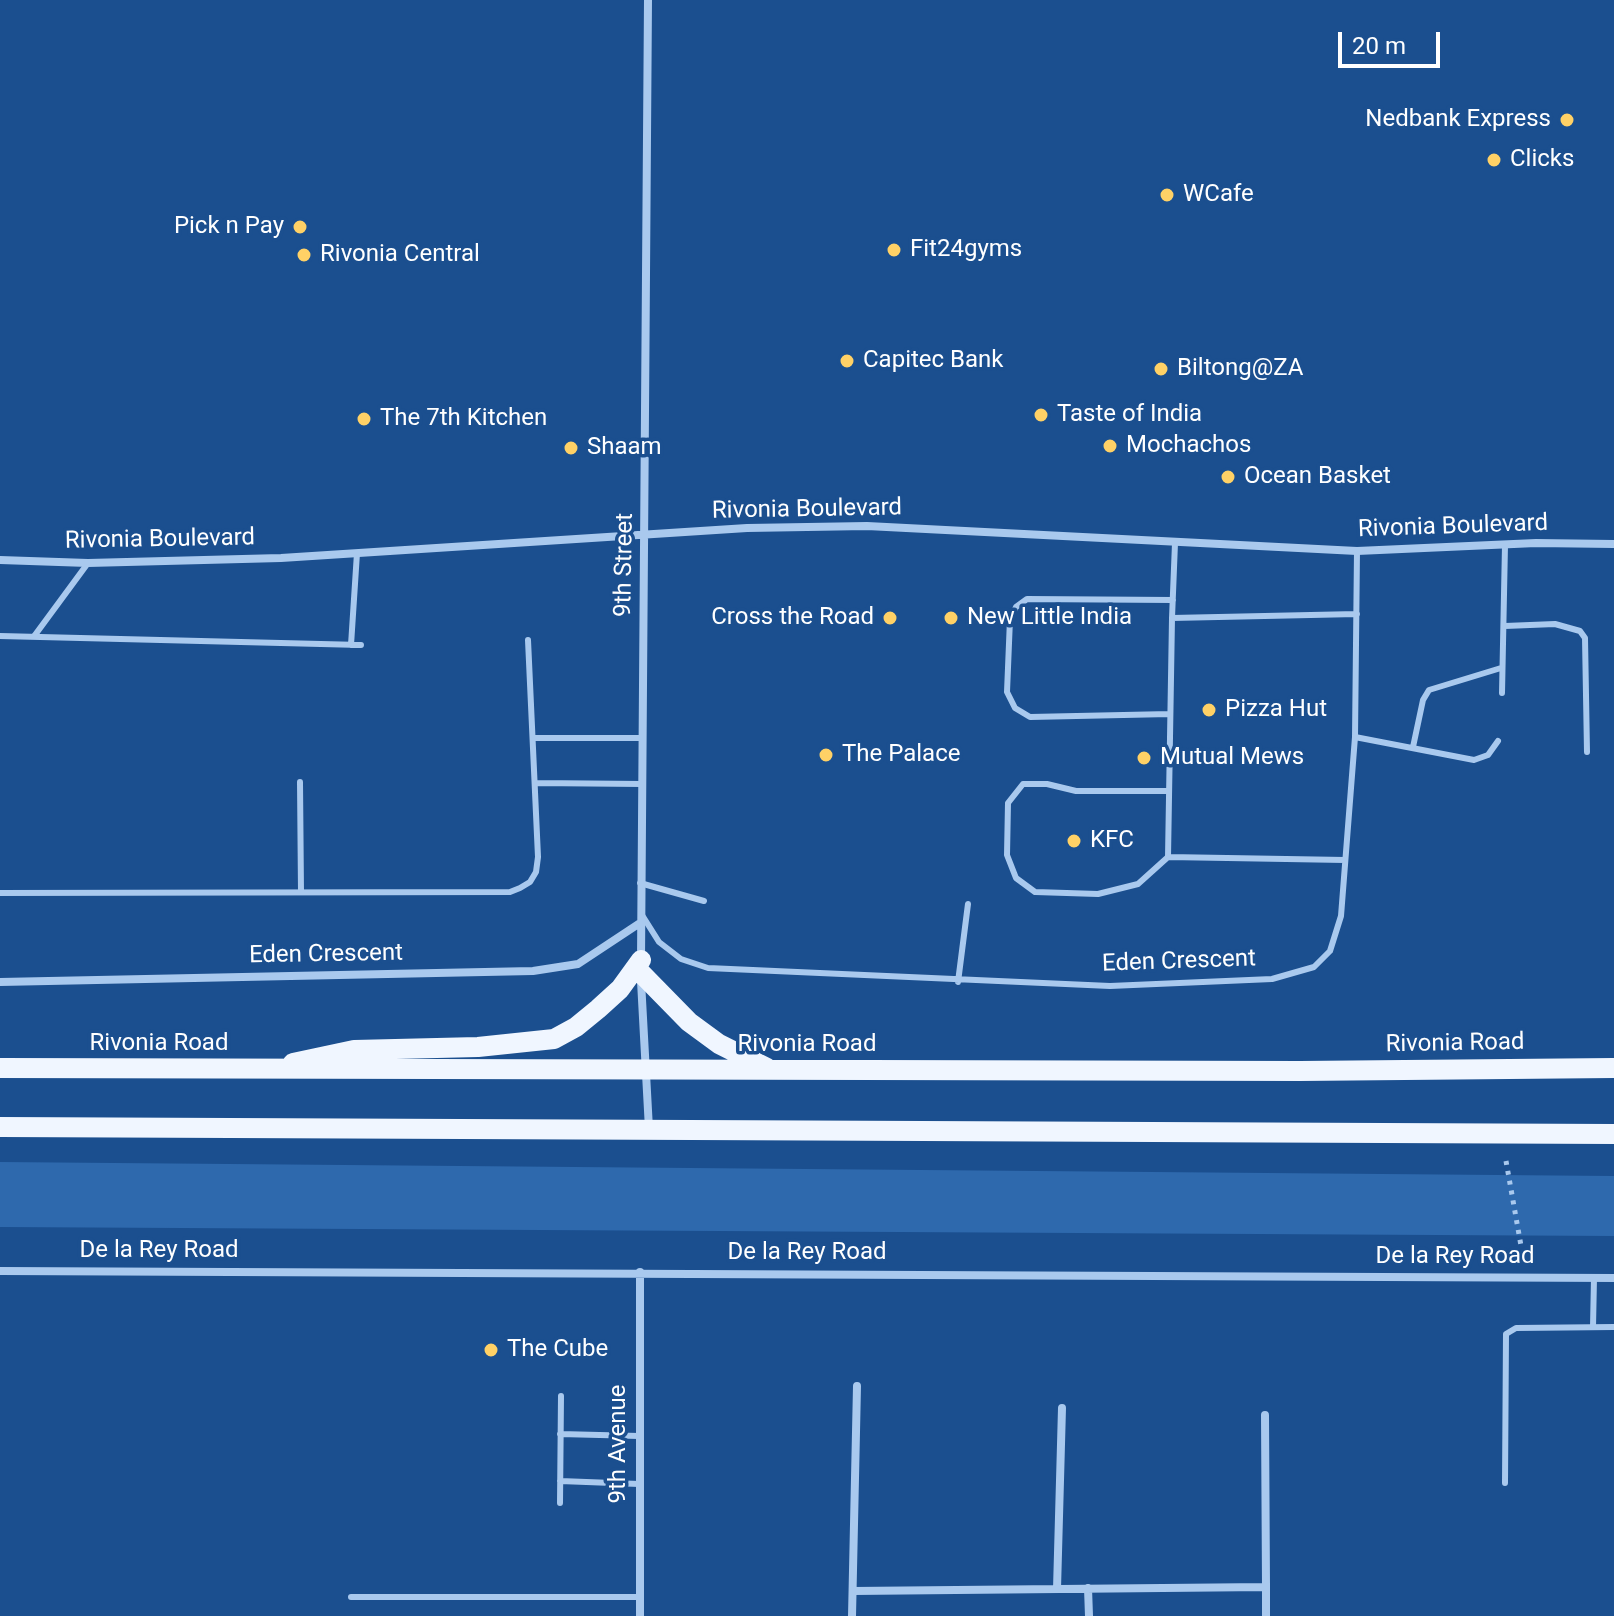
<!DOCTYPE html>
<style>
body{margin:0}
#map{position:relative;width:1614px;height:1616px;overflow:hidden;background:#1b4f8f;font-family:Roboto,sans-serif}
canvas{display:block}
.scale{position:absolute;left:1338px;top:32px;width:102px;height:36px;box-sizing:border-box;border:4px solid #fff;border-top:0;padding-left:10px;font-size:24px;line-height:28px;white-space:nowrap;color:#fff;-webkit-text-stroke:6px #1b4f8f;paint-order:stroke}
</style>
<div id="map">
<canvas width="1614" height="1616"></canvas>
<div class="scale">20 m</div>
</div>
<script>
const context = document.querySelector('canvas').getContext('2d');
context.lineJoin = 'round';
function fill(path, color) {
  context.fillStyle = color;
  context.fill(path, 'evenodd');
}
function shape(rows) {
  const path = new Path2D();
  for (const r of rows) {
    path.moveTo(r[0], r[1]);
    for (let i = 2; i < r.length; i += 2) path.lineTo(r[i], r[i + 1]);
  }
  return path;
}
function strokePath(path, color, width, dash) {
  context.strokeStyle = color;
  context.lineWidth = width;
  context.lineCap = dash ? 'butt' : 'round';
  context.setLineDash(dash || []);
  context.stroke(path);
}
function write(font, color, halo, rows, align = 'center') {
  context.font = font + ' Roboto,sans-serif';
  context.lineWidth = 7;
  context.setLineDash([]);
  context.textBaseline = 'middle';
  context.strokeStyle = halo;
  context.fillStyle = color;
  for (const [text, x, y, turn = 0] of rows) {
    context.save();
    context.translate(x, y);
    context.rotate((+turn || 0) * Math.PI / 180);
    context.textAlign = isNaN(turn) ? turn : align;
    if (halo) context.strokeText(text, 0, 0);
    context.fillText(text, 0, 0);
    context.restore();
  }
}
fill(shape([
 [0,1162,1614,1176,1614,1236,0,1227]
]), '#2e69ad');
strokePath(shape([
 [1506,1161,1523,1257]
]), '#a9c9ee', 5, [4, 6]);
strokePath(shape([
 [1172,618,1175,543],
 [1505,626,1555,624,1580,631,1585,638,1587,752],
 [35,635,88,563],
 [0,636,361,645],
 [351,645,357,553],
 [1502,693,1505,545],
 [1170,714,1030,717,1015,708,1007,692,1010,619,1016,607,1027,599,1173,600],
 [1355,737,1474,760,1488,755,1498,741],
 [533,738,643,738],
 [1413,747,1423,700,1429,690,1501,668],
 [300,782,301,892],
 [535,783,642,784],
 [1168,857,1138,884,1098,894,1035,892,1016,878,1007,855,1008,803,1023,784,1047,784,1076,791,1168,791],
 [1345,860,1168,857,1172,618,1357,614],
 [640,883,704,901],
 [0,893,510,892,520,888,530,882,536,872,538,857,528,640],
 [642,915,659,942,681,959,708,968,1110,986,1272,979,1314,967,1330,951,1341,916,1355,737,1357,551],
 [958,982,968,904],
 [1593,1327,1594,1278],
 [560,1434,639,1436],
 [560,1481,639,1484],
 [1505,1483,1506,1334,1516,1328,1614,1327],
 [560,1503,561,1396],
 [351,1597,640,1597]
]), '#a9c9ee', 6);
strokePath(shape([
 [0,560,88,563,281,558,747,528,867,526,1357,551,1536,543,1614,544],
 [641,959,648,0],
 [641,981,649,1129],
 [0,982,533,971,578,964,640,923],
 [0,1271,1614,1278],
 [1266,1587,1266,1616],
 [1088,1588,1089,1616],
 [1057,1589,1062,1408],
 [853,1591,1266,1587,1265,1415],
 [640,1616,640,1272],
 [852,1616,857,1386]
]), '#a9c9ee', 8);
strokePath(shape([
 [640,972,689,1022,719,1044,767,1068],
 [293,1063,354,1050,478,1047,554,1039,576,1027,598,1009,620,989,641,960],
 [0,1068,1300,1071,1614,1068],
 [0,1127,1614,1134]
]), '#f0f6ff', 20);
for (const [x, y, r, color] of [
 [1567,120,8,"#ffd166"],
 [1494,160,8,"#ffd166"],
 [1167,195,8,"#ffd166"],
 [300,227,8,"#ffd166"],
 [894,250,8,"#ffd166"],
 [304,255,8,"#ffd166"],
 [847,361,8,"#ffd166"],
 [1161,369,8,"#ffd166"],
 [1041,415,8,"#ffd166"],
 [364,419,8,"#ffd166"],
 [1110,446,8,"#ffd166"],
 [571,448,8,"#ffd166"],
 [1228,477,8,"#ffd166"],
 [890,618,8,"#ffd166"],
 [951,618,8,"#ffd166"],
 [1209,710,8,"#ffd166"],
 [826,755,8,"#ffd166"],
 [1144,758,8,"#ffd166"],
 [1074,841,8,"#ffd166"],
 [491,1350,8,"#ffd166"]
]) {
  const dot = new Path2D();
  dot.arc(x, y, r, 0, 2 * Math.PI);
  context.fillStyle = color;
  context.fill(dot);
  strokePath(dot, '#1b4f8f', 3);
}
write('24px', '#fff', '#1b4f8f', [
 ["Nedbank Express",1551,120,"right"],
 ["Clicks",1510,160],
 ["WCafe",1183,195],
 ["Pick n Pay",284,227,"right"],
 ["Fit24gyms",910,250],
 ["Rivonia Central",320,255],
 ["Capitec Bank",863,361],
 ["Biltong@ZA",1177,369],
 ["Taste of India",1057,415],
 ["The 7th Kitchen",380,419],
 ["Mochachos",1126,446],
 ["Shaam",587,448],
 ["Ocean Basket",1244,477],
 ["Cross the Road",874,618,"right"],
 ["New Little India",967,618],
 ["Pizza Hut",1225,710],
 ["The Palace",842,755],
 ["Mutual Mews",1160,758],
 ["KFC",1090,841],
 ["The Cube",507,1350]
], 'left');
write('24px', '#fff', '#1b4f8f', [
 ["Rivonia Boulevard",807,510,-1],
 ["Rivonia Boulevard",1453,527,-2],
 ["Rivonia Boulevard",160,540,-1],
 ["9th Street",625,565,-89],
 ["Eden Crescent",326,955,-1],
 ["Eden Crescent",1179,962,-2],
 ["Rivonia Road",159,1044],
 ["Rivonia Road",1455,1044,-1],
 ["Rivonia Road",807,1045],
 ["De la Rey Road",159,1251],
 ["De la Rey Road",807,1253],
 ["De la Rey Road",1455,1257],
 ["9th Avenue",619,1444,-90]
]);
</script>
